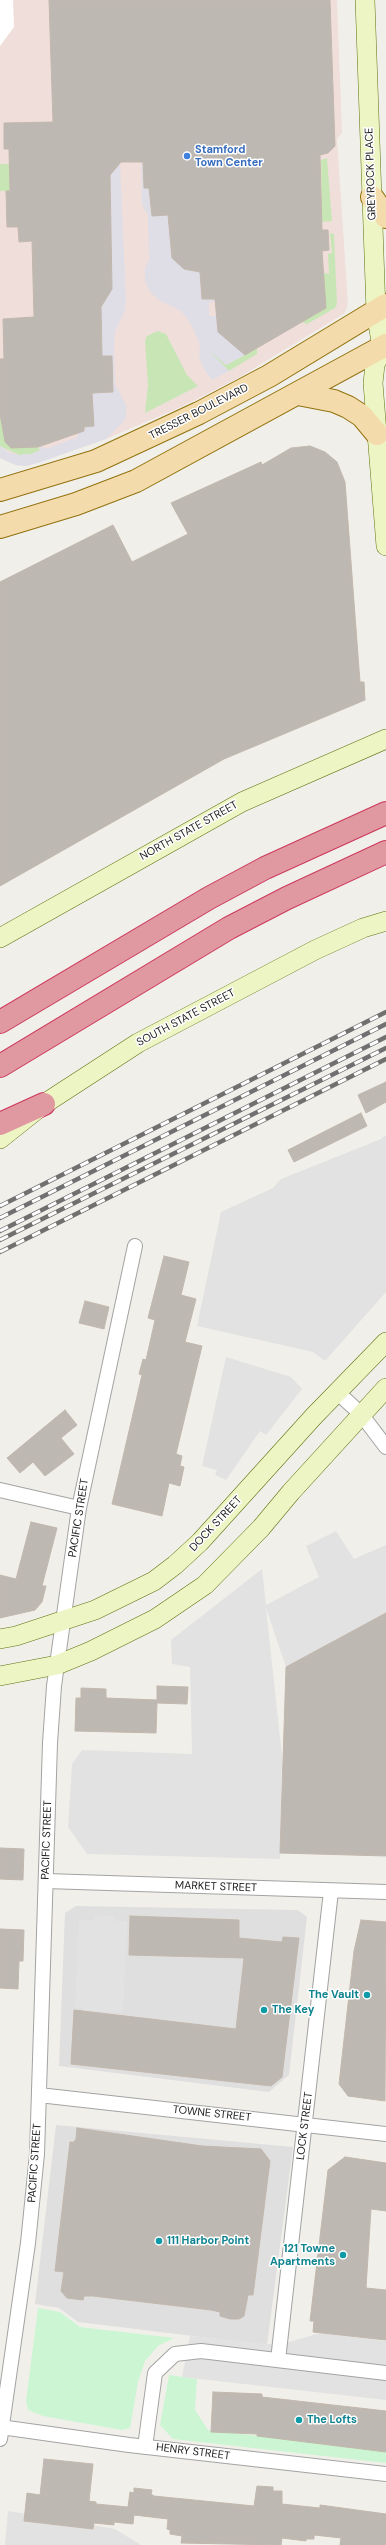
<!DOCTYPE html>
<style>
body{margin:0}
canvas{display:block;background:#f1efea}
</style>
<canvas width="386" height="2545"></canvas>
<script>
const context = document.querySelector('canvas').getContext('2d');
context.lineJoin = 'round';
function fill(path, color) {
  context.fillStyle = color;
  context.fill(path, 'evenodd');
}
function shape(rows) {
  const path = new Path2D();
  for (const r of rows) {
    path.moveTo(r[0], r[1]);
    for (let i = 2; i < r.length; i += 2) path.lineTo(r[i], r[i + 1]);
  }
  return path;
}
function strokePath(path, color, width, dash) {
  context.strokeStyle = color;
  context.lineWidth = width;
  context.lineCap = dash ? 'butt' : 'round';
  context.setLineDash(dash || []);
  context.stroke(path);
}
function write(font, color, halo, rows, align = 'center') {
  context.font = font + ' "DM Sans",sans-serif';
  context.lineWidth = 3;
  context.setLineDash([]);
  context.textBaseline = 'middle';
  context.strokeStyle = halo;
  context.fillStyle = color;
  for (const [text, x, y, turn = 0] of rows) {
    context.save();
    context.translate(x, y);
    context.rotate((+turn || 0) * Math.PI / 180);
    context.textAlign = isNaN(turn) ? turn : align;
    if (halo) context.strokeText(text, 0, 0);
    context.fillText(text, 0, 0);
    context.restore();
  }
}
fill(shape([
 [76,1906,298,1910,307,1917,289,2075,269,2092,59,2066,65,1913],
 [56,2125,293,2147,267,2345,78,2322,59,2308,35,2304]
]), '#e0dfdf');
fill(shape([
 [0,0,337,0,342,133,337,139,348,304,345,313,238,378,183,406,106,439,26,466,16,465,0,458]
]), '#f0dedb');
fill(shape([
 [327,158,332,221,322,222,321,160],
 [0,164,9,164,10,191,0,191],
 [330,233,334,234,337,304,335,308,307,324,302,322,324,273,329,274,328,254,332,253],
 [158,331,166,334,187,375,198,386,145,413,148,385,145,341,147,336],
 [257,348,257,354,229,371,210,353,209,349,226,365],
 [0,414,38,447,40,450,32,454,19,455,2,447,0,446]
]), '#c8e6b5');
fill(shape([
 [38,2308,60,2312,80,2327,174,2338,158,2346,145,2361,138,2382,130,2428,122,2430,43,2416,28,2410,26,2401],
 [169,2375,197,2379,195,2410,208,2430,386,2451,386,2463,173,2439,160,2425]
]), '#ccf6d3');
fill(shape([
 [386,1135,386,1292,325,1361,313,1352,197,1326,221,1212,273,1188,281,1179,381,1139],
 [226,1357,291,1377,302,1389,266,1435,260,1431,226,1480,215,1475,217,1470,202,1466],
 [336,1531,354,1559,386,1545,386,1614,286,1667,266,1608,282,1756,280,1859,87,1854,68,1827,72,1764,82,1750,192,1754,190,1667,172,1664,171,1640,262,1569,266,1605,319,1577,306,1546],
 [95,1915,115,1916,115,1921,127,1921,123,2012,84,2011,83,2007,75,2007,79,1919,94,1920],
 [320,2333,386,2341,386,2400,182,2377,190,2336,279,2345],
 [8,2511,115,2529,141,2545,5,2545]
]), '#e2e2e2');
fill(shape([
 [120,162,126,302,125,311,116,329,114,341,115,384,127,407,125,420,106,439,38,463,26,466,16,465,0,458,0,446,10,453,19,455,32,454,40,450,40,446,46,449,78,437,77,433,84,431,93,411,92,380,94,349,102,349,101,323,93,323,112,289,110,237,106,217,111,216,110,189,102,182],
 [141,162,143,162,144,188,153,188,152,215,168,214,172,258,186,269,204,270,200,281,202,299,217,298,217,301,209,302,209,316,217,316,218,332,245,355,226,365,209,350,229,371,212,380,203,368,199,356,200,344,191,324,181,311,159,300,151,293,145,281,145,268,149,260,148,215,142,205]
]), '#dfdee7');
fill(shape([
 [0,0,13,0,14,27,0,46]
]), '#fff');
const building = shape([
 [49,0,330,0,335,146,328,153,320,155,322,230,328,230,329,250,322,251,326,308,245,355,218,332,215,299,202,299,200,272,184,269,172,258,168,215,152,216,149,188,144,188,143,162,121,162,110,175,112,289,101,307,102,356,112,356,113,392,92,393,94,426,84,427,84,431,38,447,11,448,5,442,0,414,0,359,4,359,3,319,34,317,32,241,19,242,18,227,7,227,6,191,10,191,9,149,4,149,4,123,53,122,49,0],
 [310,446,325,452,337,462,345,482,360,682,364,682,365,700,224,759,0,886,0,582,113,525,132,562,188,534,171,503,261,462,262,465,291,448,310,446],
 [386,1082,386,1102,366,1113,358,1095,386,1082],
 [361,1113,367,1126,294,1162,288,1150,361,1113],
 [164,1256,189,1262,181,1295,196,1299,185,1342,202,1346,176,1454,182,1456,180,1466,184,1467,180,1486,169,1483,162,1516,112,1504,142,1375,139,1374,143,1359,146,1360,155,1320,148,1318,164,1256],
 [85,1301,109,1307,104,1329,79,1323,85,1301],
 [65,1410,77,1425,61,1438,74,1454,45,1476,33,1462,20,1473,7,1458,65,1410],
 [31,1522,57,1528,42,1586,46,1586,42,1602,35,1610,0,1618,0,1575,16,1579,31,1522],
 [386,1613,386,1856,280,1853,286,1667,386,1613],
 [157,1686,188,1687,187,1704,157,1703,156,1733,75,1731,76,1698,81,1698,81,1688,106,1689,106,1698,157,1700,157,1686],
 [0,1848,24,1849,23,1880,0,1879,0,1848],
 [130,1916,239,1920,239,1938,282,1942,283,1937,299,1938,282,2077,271,2086,71,2064,74,2010,236,2029,244,1958,129,1955,130,1916],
 [361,1920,386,1922,385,2101,348,2096,339,2084,354,1951,361,1920],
 [0,1929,24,1930,23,1961,19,1961,18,1989,0,1988,0,1929],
 [77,2128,202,2146,261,2149,270,2161,253,2295,248,2295,244,2316,239,2319,230,2319,220,2316,220,2312,211,2310,93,2296,84,2296,83,2300,67,2298,61,2291,64,2272,55,2271,70,2142,74,2142,76,2139,77,2128],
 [345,2157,386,2163,386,2211,371,2209,366,2288,386,2290,386,2340,313,2332,314,2321,310,2321,328,2170,345,2157],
 [213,2392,262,2394,262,2397,386,2411,386,2452,257,2436,257,2434,211,2432,213,2392],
 [44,2459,93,2464,89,2501,96,2502,96,2504,128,2507,130,2492,134,2493,134,2488,152,2490,151,2494,154,2496,254,2506,257,2486,273,2487,273,2491,282,2491,282,2504,320,2508,320,2505,386,2514,386,2545,340,2545,341,2538,314,2535,314,2539,306,2539,306,2541,282,2538,281,2545,181,2543,182,2536,170,2534,170,2530,167,2529,168,2519,134,2515,133,2524,114,2522,114,2525,94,2523,93,2529,24,2521,27,2493,40,2495,44,2459]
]);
fill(building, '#beb8b2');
strokePath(building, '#c2b8ad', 1);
const street = shape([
 [337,1392,361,1414,386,1447],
 [0,1490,79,1508],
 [46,1881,386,1892],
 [39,2095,386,2134],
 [278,2360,331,1891],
 [0,2427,129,2445,386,2474],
 [0,2439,28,2243,37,2154,50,1743,54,1686,79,1508,135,1246],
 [145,2447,155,2373,175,2354,201,2351,386,2373]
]);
const secondary = shape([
 [365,0,376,311,382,348,386,355],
 [382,348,375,365,373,383,386,546],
 [0,938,242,802,386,739],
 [0,1139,44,1104,138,1043,315,950,363,928,386,921],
 [0,1639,16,1636,95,1610,154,1581,175,1565,200,1542,314,1416,386,1342],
 [0,1676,57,1665,91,1651,155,1619,205,1585,261,1528,291,1492,386,1388]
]);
const primary = shape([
 [372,197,386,217],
 [298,394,334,401,348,407,362,416,377,434],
 [0,490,96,461,199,413,269,376,386,305],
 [0,527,76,504,136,481,386,345]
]);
const highway = shape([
 [0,1022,209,898,265,868,386,813],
 [0,1066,229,928,287,898,386,852],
 [0,1124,44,1104]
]);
strokePath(street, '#a3a3a3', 16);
strokePath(secondary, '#5e7210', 20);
strokePath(primary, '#91720e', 24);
strokePath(highway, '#cc395e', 24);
strokePath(street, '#fff', 14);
strokePath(secondary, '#eef5c4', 19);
strokePath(primary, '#f4dbab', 22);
strokePath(highway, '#e099a0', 22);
const rail = shape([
 [0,1206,386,1012],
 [0,1218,386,1024],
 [0,1231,386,1037],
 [0,1240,386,1048],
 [0,1252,386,1059]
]);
strokePath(rail, '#707070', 4.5);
strokePath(rail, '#fff', 3, [9]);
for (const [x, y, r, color] of [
 [187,156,4,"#3f7fe0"],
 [367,1995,4,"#0f9aa8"],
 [264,2010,4,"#0f9aa8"],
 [159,2241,4,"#0f9aa8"],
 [343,2255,4,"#0f9aa8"],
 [299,2420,4,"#0f9aa8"]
]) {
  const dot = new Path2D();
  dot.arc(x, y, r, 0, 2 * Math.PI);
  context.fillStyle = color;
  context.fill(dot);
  strokePath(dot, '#fff', 1.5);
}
write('bold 11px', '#366cbe', '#fff', [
 ["Stamford",195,150],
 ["Town Center",195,163]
], 'left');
write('11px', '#222', '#fff', [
 ["GREYROCK PLACE",371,174,-92],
 ["TRESSER BOULEVARD",199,412,-27],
 ["NORTH STATE STREET",189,831,-29],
 ["SOUTH STATE STREET",186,1018,-28],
 ["PACIFIC STREET",79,1518,-81],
 ["DOCK STREET",216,1524,-47],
 ["PACIFIC STREET",47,1840,-88],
 ["MARKET STREET",216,1887,2],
 ["TOWNE STREET",212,2114,6],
 ["LOCK STREET",305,2126,-83],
 ["PACIFIC STREET",35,2163,-86],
 ["HENRY STREET",193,2452,7]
]);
write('bold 11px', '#0d838f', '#fff', [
 ["The Vault",359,1995,"right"],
 ["The Key",272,2010],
 ["111 Harbor Point",167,2241],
 ["121 Towne",335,2249,"right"],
 ["Apartments",335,2262,"right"],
 ["The Lofts",307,2420]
], 'left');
</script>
